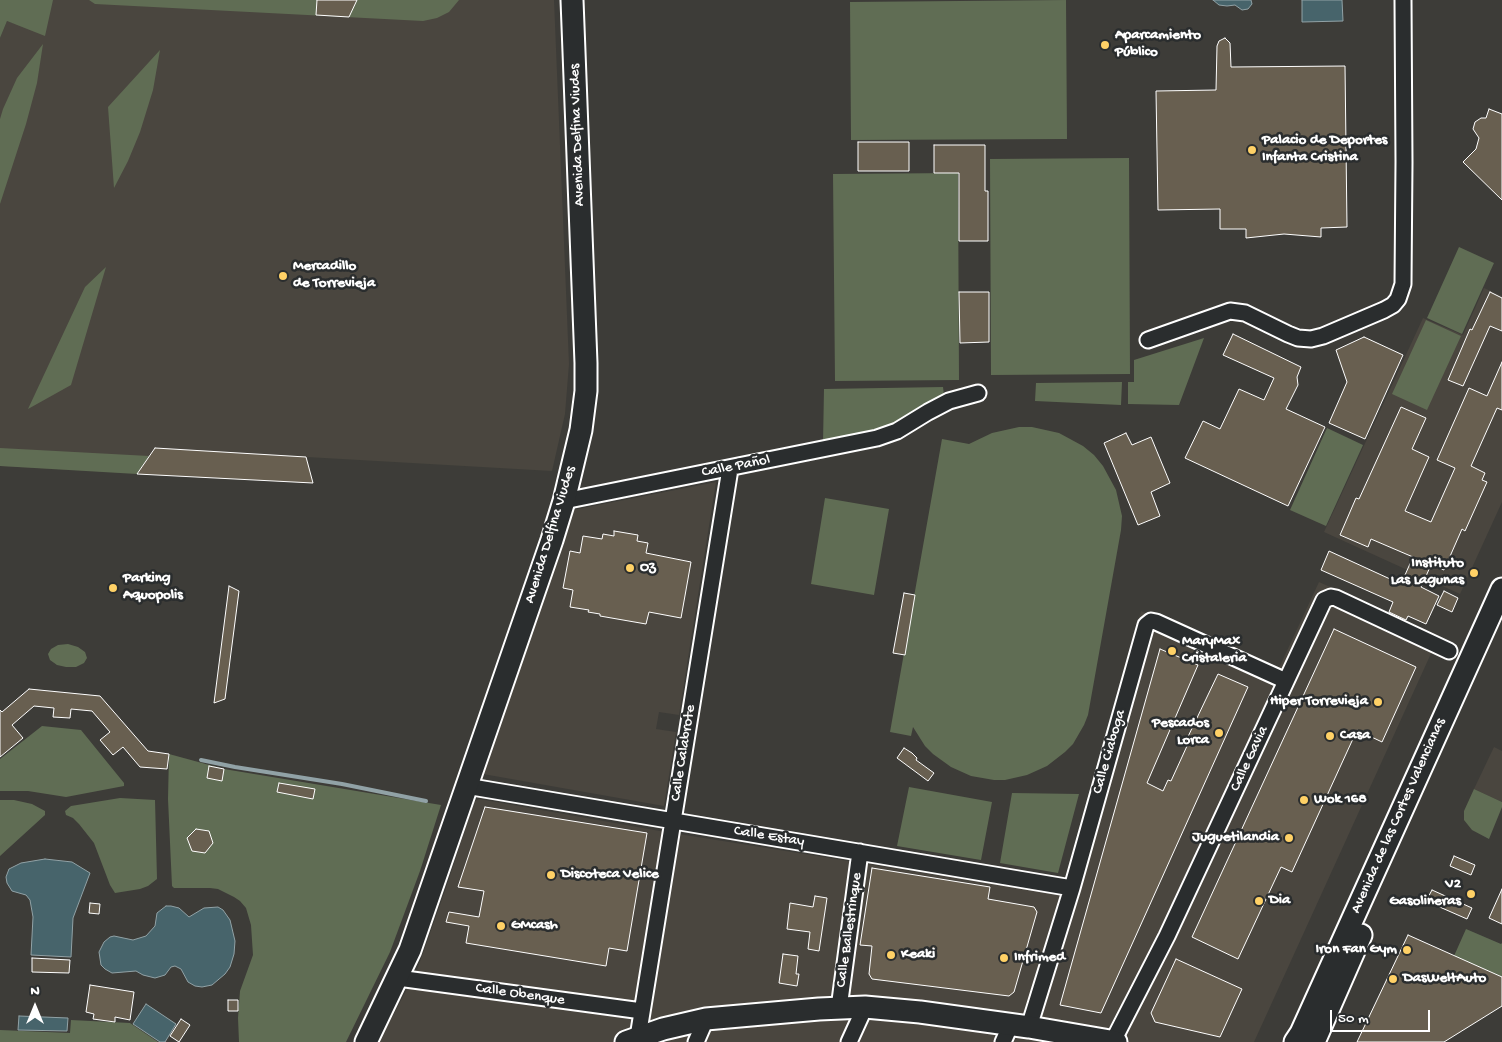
<!DOCTYPE html>
<meta charset="utf-8">
<style>
body{margin:0}
#map{position:relative;width:1502px;height:1042px;overflow:hidden;background:#3d3c38;font-family:"Gochi Hand",sans-serif}
canvas{display:block}
.north{position:absolute;left:10px;top:982px;width:50px;height:50px;-webkit-text-stroke:4px #2a2d2e;paint-order:stroke;rotate:0deg;font-size:14px;font-weight:700;line-height:20px;text-align:center;color:#fff}
.north::after{content:'';display:block;margin:auto;width:18px;height:22px;background:#fff;clip-path:polygon(50% 0,100% 100%,50% 72%,0 100%)}
.scale{position:absolute;left:1330px;top:1010px;width:100px;height:22px;box-sizing:border-box;border:2px solid #fff;border-top:0;padding-left:6px;font-size:15px;line-height:18px;white-space:nowrap;color:#fff;-webkit-text-stroke:4px #2a2d2e;paint-order:stroke}
</style>
<div id="map">
<canvas width="1502" height="1042"></canvas>
<div class="north">N</div>
<div class="scale">50 m</div>
</div>
<script>
const context = document.querySelector('canvas').getContext('2d');
context.lineJoin = 'round';
function fill(path, color) {
  context.fillStyle = color;
  context.fill(path, 'evenodd');
}
function shape(rows) {
  const path = new Path2D();
  for (const r of rows) {
    path.moveTo(r[0], r[1]);
    for (let i = 2; i < r.length; i += 2) path.lineTo(r[i], r[i + 1]);
  }
  return path;
}
function strokePath(path, color, width, dash) {
  context.strokeStyle = color;
  context.lineWidth = width;
  context.lineCap = dash ? 'butt' : 'round';
  context.setLineDash(dash || []);
  context.stroke(path);
}
function write(font, color, halo, rows, align = 'center') {
  context.font = font + ' "Gochi Hand",sans-serif';
  context.lineWidth = 5;
  context.setLineDash([]);
  context.textBaseline = 'middle';
  context.strokeStyle = halo;
  context.fillStyle = color;
  for (const [text, x, y, turn = 0] of rows) {
    context.save();
    context.translate(x, y);
    context.rotate((+turn || 0) * Math.PI / 180);
    context.textAlign = isNaN(turn) ? turn : align;
    if (halo) context.strokeText(text, 0, 0);
    context.fillText(text, 0, 0);
    context.restore();
  }
}
fill(shape([
 [27,0,554,0,569,364,565,414,552,471,307,457,313,483,0,466,0,38,7,21,16,24],
 [1484,288,1502,296,1502,502,1460,594,1324,532,1423,318,1463,335],
 [716,482,679,715,659,712,656,729,676,732,664,806,483,774,573,510],
 [1319,582,1439,636,1254,1042,379,1042,417,970,446,888,474,802,479,799,660,831,1062,895,1141,611,1279,668],
 [1494,747,1502,751,1502,802,1474,789]
]), '#4a463f');
fill(shape([
 [0,0,53,0,45,36,7,21,0,38],
 [89,0,459,0,449,12,437,18,423,21,95,4],
 [1066,0,1067,139,851,140,850,2],
 [43,44,37,83,26,124,0,204,0,119,3,109,17,78],
 [160,50,153,90,140,132,128,161,114,188,108,107],
 [1129,158,1130,374,991,375,990,159],
 [958,173,959,380,835,381,833,174],
 [1459,247,1494,263,1462,334,1427,318],
 [106,267,71,385,28,409,85,287],
 [1426,320,1461,336,1427,410,1392,394],
 [1204,338,1179,405,1128,404,1128,382,1134,382,1134,360],
 [1122,382,1121,405,1035,401,1036,383],
 [943,387,944,395,928,402,899,422,878,432,823,443,824,389],
 [1019,427,1032,427,1059,433,1083,446,1094,455,1103,466,1116,490,1122,516,1121,530,1088,715,1084,725,1073,744,1065,752,1047,766,1027,775,1005,780,994,780,971,776,951,767,933,754,925,746,913,727,911,736,890,732,942,439,969,444,992,433],
 [1327,428,1363,445,1326,526,1290,510],
 [0,448,149,456,137,474,0,466],
 [825,498,889,509,874,595,811,584],
 [68,644,78,647,85,652,87,658,84,663,76,667,66,667,57,665,50,660,48,654,51,649,58,645],
 [42,726,81,730,124,783,124,786,66,797,28,791,0,791,0,759],
 [169,754,224,769,441,805,420,871,390,952,346,1042,239,1042,238,1018,240,991,253,955,251,925,246,908,240,901,234,897,218,889,210,888,174,888,172,886,168,799],
 [909,787,992,802,981,860,897,846],
 [1474,789,1502,802,1502,807,1489,839,1472,830,1464,820,1464,811],
 [1012,793,1079,794,1058,873,1000,863],
 [120,798,155,800,157,879,148,886,140,889,115,893,110,885,94,843,79,824,73,818,66,815,65,811,71,806],
 [0,800,14,800,32,804,45,811,45,815,0,856],
 [1466,929,1501,944,1502,943,1502,977,1454,956],
 [71,1020,130,1023,158,1042,0,1042,0,1030,70,1033]
]), '#606d54');
const water = shape([
 [1213,0,1251,0,1252,4,1248,9,1242,10,1235,5,1227,6,1219,5,1213,0],
 [1302,0,1342,0,1343,21,1302,22,1302,0],
 [45,859,72,862,90,873,73,918,71,957,31,955,33,917,30,900,26,895,12,891,7,883,6,877,9,869,21,863,45,859],
 [166,906,171,906,179,908,189,917,204,908,218,907,223,910,230,920,235,941,234,954,230,967,225,974,212,985,202,987,195,986,188,982,181,969,175,966,171,967,165,975,155,978,143,975,136,971,112,973,105,969,101,965,99,952,104,942,110,937,114,936,133,940,146,936,155,926,157,913,166,906],
 [146,1004,176,1024,165,1042,160,1042,133,1024,146,1004],
 [19,1016,68,1018,67,1031,18,1030,19,1016]
]);
fill(water, '#47646b');
strokePath(water, '#91a2a6', 1);
strokePath(shape([
 [201,760,235,767,342,784,426,801]
]), '#91a2a6', 4);
const building = shape([
 [317,0,357,0,349,17,316,15,317,0],
 [1225,38,1230,43,1231,67,1345,66,1347,227,1321,228,1321,237,1284,234,1246,238,1246,229,1220,229,1220,209,1158,210,1156,91,1216,90,1217,46,1219,41,1225,38],
 [1489,109,1502,114,1502,200,1463,162,1476,149,1479,138,1473,129,1475,122,1481,118,1486,118,1489,109],
 [858,142,909,142,909,171,858,171,858,142],
 [934,145,985,145,985,191,988,191,988,241,959,241,959,173,934,173,934,145],
 [959,292,989,292,989,342,960,343,959,292],
 [1490,292,1502,298,1502,331,1490,326,1463,386,1448,380,1470,329,1472,330,1490,292],
 [1233,334,1301,367,1297,377,1298,385,1286,409,1325,427,1288,506,1185,458,1203,421,1220,429,1239,389,1264,400,1274,378,1223,355,1233,334],
 [1364,337,1403,355,1365,439,1329,423,1347,382,1336,350,1364,337],
 [1502,362,1502,410,1497,408,1471,466,1485,473,1482,480,1487,482,1465,531,1462,529,1444,570,1431,565,1421,587,1439,596,1426,624,1408,616,1406,620,1389,612,1393,602,1321,570,1329,551,1401,584,1413,557,1371,539,1368,547,1340,535,1356,498,1359,499,1401,407,1426,418,1412,449,1429,457,1405,511,1431,522,1455,468,1437,460,1469,388,1487,396,1502,362],
 [1126,433,1132,445,1151,437,1170,483,1151,492,1160,516,1138,525,1104,443,1126,433],
 [155,448,306,457,313,483,137,474,155,448],
 [614,531,638,535,637,541,648,543,646,553,691,562,681,618,649,612,646,624,600,616,600,614,588,612,589,610,570,607,573,590,563,588,570,551,580,553,583,536,602,539,603,534,614,536,614,531],
 [229,586,239,591,225,699,214,703,229,586],
 [1444,591,1458,598,1452,612,1437,605,1444,591],
 [904,593,915,595,905,655,893,653,904,593],
 [1334,629,1416,667,1382,742,1357,730,1292,872,1281,867,1238,959,1192,937,1334,629],
 [1160,649,1198,665,1147,783,1163,791,1168,780,1171,781,1187,746,1184,745,1218,674,1248,687,1101,1013,1060,1005,1160,649],
 [29,689,100,696,148,751,169,754,167,769,140,767,123,747,113,755,100,740,110,732,92,711,71,709,70,718,53,717,54,708,34,706,12,725,23,738,0,757,0,710,2,712,29,689],
 [904,748,912,753,917,758,916,760,934,773,928,781,897,758,904,748],
 [209,766,224,769,222,781,207,778,209,766],
 [279,783,315,789,313,799,277,792,279,783],
 [485,807,647,833,627,951,609,948,606,966,466,943,469,926,446,922,449,912,479,917,484,891,458,887,485,807],
 [196,829,209,831,213,843,205,853,192,851,187,838,196,829],
 [1454,856,1475,865,1471,875,1450,866,1454,856],
 [872,868,990,887,988,899,1034,907,1037,912,1014,992,1009,996,872,979,869,974,872,946,860,945,872,868],
 [1502,889,1502,924,1489,918,1502,889],
 [1432,890,1472,908,1467,919,1426,901,1432,890],
 [815,896,827,898,819,951,808,949,810,932,787,929,790,903,813,907,815,896],
 [90,903,100,904,99,914,89,913,90,903],
 [1408,935,1502,977,1502,1006,1444,1042,1357,1042,1408,935],
 [783,954,798,956,796,974,799,974,797,986,779,983,783,954],
 [32,958,70,960,69,973,32,972,32,958],
 [1176,959,1242,989,1220,1037,1155,1022,1151,1013,1176,959],
 [90,985,134,992,130,1020,115,1017,115,1022,93,1019,94,1014,86,1012,90,985],
 [228,1000,238,1000,238,1011,228,1011,228,1000],
 [181,1019,190,1025,179,1042,170,1036,181,1019]
]);
fill(building, '#685f50');
strokePath(building, '#fff', 1);
const street = shape([
 [1148,340,1230,311,1245,313,1288,334,1298,338,1311,339,1323,336,1384,310,1393,305,1398,299,1403,284,1404,162,1403,0],
 [564,501,877,438,897,431,928,412,949,401,978,393],
 [466,786,1072,888],
 [398,978,642,1011],
 [839,1008,860,852],
 [1029,1027,1072,888,1146,625,1151,621,1156,622,1286,681],
 [638,1037,730,469],
 [1113,1041,1167,936,1324,600,1331,597,1336,598,1449,651],
 [696,1042,706,1019],
 [849,1042,865,1007],
 [1003,1042,1011,1024]
]);
const secondary = shape([
 [366,1042,410,950,552,540,564,501,581,430,586,391,586,363,572,0],
 [626,1042,663,1029,706,1019,819,1009,865,1007,920,1012,1029,1027,1116,1042],
 [1295,1042,1301,1033,1502,589],
 [1314,1042,1361,935]
]);
strokePath(street, '#fff', 19);
strokePath(secondary, '#fff', 25);
strokePath(street, '#2a2d2e', 15);
strokePath(secondary, '#2a2d2e', 21);
for (const [x, y, r, color] of [
 [1105,45,5,"#ffd166"],
 [1252,150,5,"#ffd166"],
 [283,276,5,"#ffd166"],
 [630,568,5,"#ffd166"],
 [1474,573,5,"#ffd166"],
 [113,588,5,"#ffd166"],
 [1172,651,5,"#ffd166"],
 [1378,702,5,"#ffd166"],
 [1219,733,5,"#ffd166"],
 [1330,736,5,"#ffd166"],
 [1304,800,5,"#ffd166"],
 [1289,838,5,"#ffd166"],
 [551,875,5,"#ffd166"],
 [1471,894,5,"#ffd166"],
 [1259,901,5,"#ffd166"],
 [501,926,5,"#ffd166"],
 [1407,950,5,"#ffd166"],
 [891,955,5,"#ffd166"],
 [1004,958,5,"#ffd166"],
 [1393,979,5,"#ffd166"]
]) {
  const dot = new Path2D();
  dot.arc(x, y, r, 0, 2 * Math.PI);
  context.fillStyle = color;
  context.fill(dot);
  strokePath(dot, '#2a2d2e', 2);
}
write('bold 15px', '#fff', '#2a2d2e', [
 ["Aparcamiento",1115,36],
 ["Público",1115,53],
 ["Palacio de Deportes",1262,141],
 ["Infanta Cristina",1262,158],
 ["Mercadillo",293,267],
 ["de Torrevieja",293,284],
 ["Instituto",1464,564,"right"],
 ["Las Lagunas",1464,581,"right"],
 ["Oz",640,568],
 ["Parking",123,579],
 ["Aquopolis",123,596],
 ["MaryMax",1182,642],
 ["Cristaleria",1182,659],
 ["Hiper Torrevieja",1368,702,"right"],
 ["Pescados",1209,724,"right"],
 ["Lorca",1209,741,"right"],
 ["Casa",1340,736],
 ["Wok 168",1314,800],
 ["Juguetilandia",1279,838,"right"],
 ["Discoteca Velice",561,875],
 ["V2",1461,885,"right"],
 ["Gasolineras",1461,902,"right"],
 ["Dia",1269,901],
 ["GMcash",511,926],
 ["Iron Fan Gym",1397,950,"right"],
 ["Keaki",901,955],
 ["Infrimed",1014,958],
 ["DasWeltAuto",1403,979]
], 'left');
write('15px', '#fff', '#2a2d2e', [
 ["Avenida Delfina Viudes",578,135,-92],
 ["Calle Pañol",736,467,-11],
 ["Avenida Delfina Viudes",551,535,-73],
 ["Calle Ciaboga",1110,752,-74],
 ["Calle Calabrote",684,753,-81],
 ["Calle Gavia",1250,759,-65],
 ["Avenida de las Cortes Valencianas",1399,816,-66],
 ["Calle Estay",769,837,9],
 ["Calle Ballestrinque",850,930,-82],
 ["Calle Obenque",520,995,8]
]);
</script>
